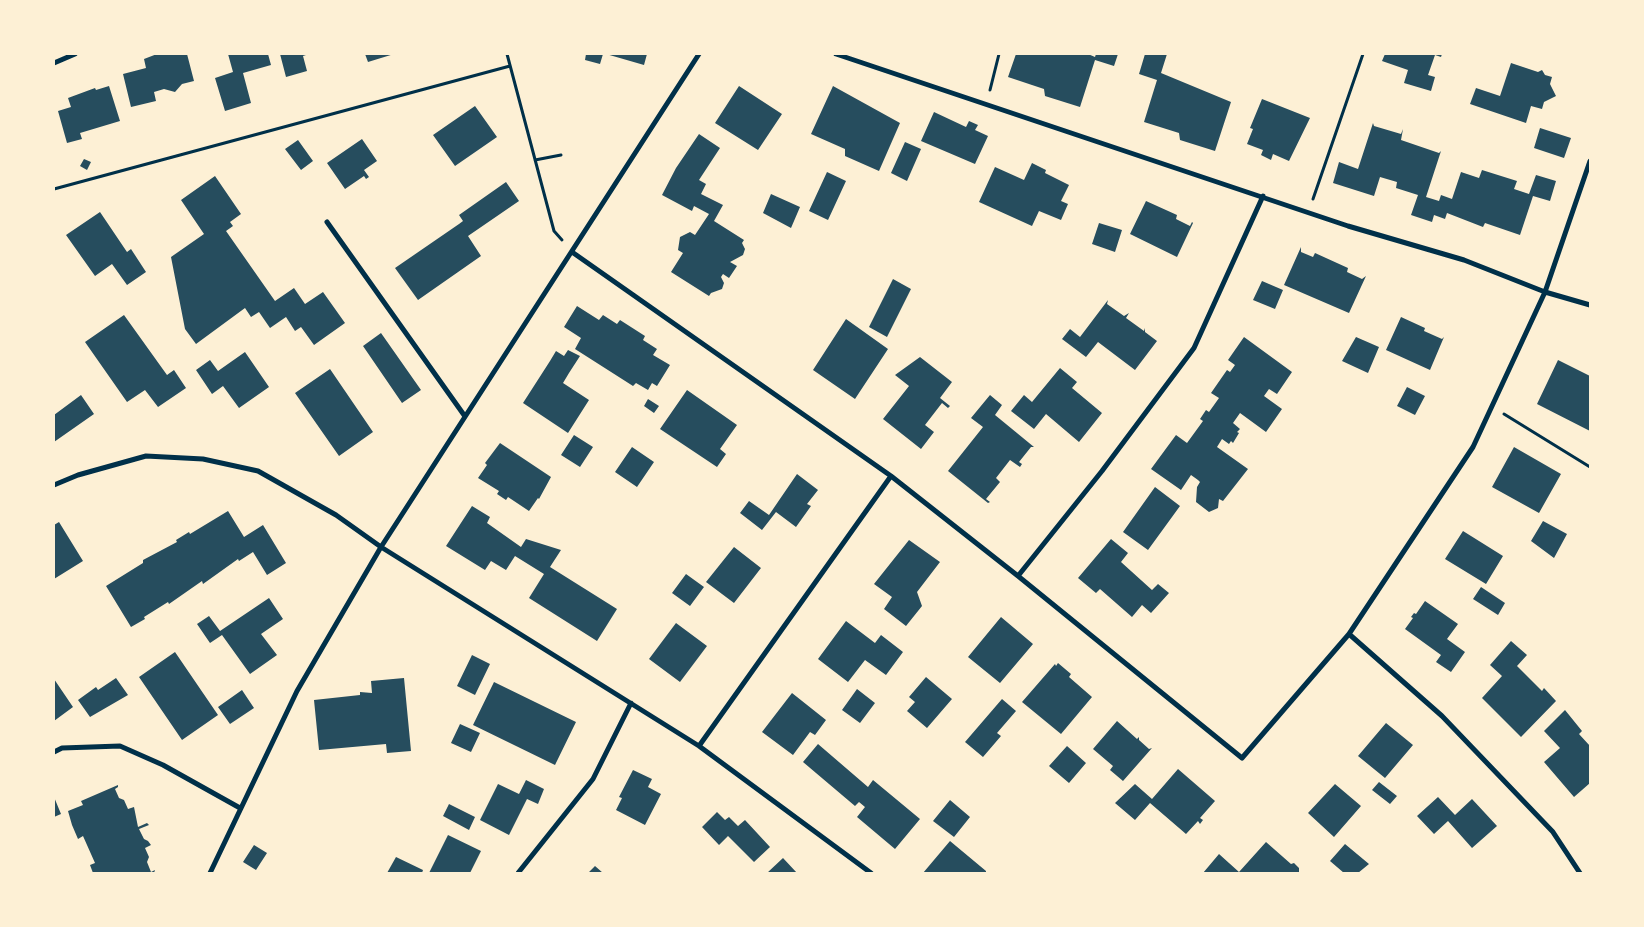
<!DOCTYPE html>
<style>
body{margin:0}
#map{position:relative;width:1644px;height:927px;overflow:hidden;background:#fdf0d5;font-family:Barlow,sans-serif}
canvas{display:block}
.frame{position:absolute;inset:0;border:55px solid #fdf0d5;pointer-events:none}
</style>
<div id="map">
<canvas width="1644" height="927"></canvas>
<div class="frame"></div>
</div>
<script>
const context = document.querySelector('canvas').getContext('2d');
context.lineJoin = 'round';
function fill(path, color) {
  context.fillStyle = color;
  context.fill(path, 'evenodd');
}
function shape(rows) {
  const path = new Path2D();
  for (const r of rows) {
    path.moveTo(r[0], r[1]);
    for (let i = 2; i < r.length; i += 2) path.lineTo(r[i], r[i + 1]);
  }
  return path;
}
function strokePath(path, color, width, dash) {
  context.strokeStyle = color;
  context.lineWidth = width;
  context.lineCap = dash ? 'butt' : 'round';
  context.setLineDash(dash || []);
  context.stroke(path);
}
fill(shape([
 [157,54,187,54,194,81,182,84,175,92,164,89,154,92,156,101,131,107,123,74,146,68,144,59],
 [228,54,268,54,271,65,243,73,251,103,225,111,215,78,233,72],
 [280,54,309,54,303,56,307,71,286,77],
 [365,54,394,54,368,62],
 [586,54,603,54,600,64,585,60],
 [606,54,647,54,644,65],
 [1016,54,1088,54,1095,57,1096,54,1118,54,1114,66,1095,60,1080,107,1045,96,1044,89,1008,77],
 [1145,54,1167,54,1161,73,1231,102,1215,151,1180,140,1179,133,1144,122,1157,80,1139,74],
 [1385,54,1442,54,1441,57,1435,55,1428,75,1435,77,1431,91,1404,83,1408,70,1382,61],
 [1511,63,1538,72,1542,70,1545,75,1552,77,1550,84,1556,96,1544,102,1542,109,1531,106,1526,123,1470,104,1476,88,1500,96],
 [109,86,120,121,80,133,82,139,67,143,58,111,71,107,68,98,95,88,96,90],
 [739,86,782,114,758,150,715,123],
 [833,86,900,123,879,171,845,156,845,149,811,134],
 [1262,99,1310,118,1289,161,1273,154,1271,160,1261,155,1263,150,1247,144,1253,129,1250,128],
 [475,106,497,137,455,166,433,135],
 [934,112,966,127,969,121,978,125,975,130,988,136,975,164,921,141],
 [1373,123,1374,126,1401,134,1403,129,1401,140,1439,153,1441,151,1426,197,1439,201,1441,195,1452,199,1461,172,1479,178,1482,170,1517,181,1514,189,1529,194,1536,175,1556,181,1550,201,1533,196,1520,235,1485,223,1483,227,1447,213,1445,219,1434,215,1432,222,1411,215,1418,195,1396,188,1397,182,1380,177,1374,196,1333,183,1339,162,1358,169],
 [1540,128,1571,138,1564,158,1534,148],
 [699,134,720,148,699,180,706,184,701,194,723,205,714,221,744,240,742,243,745,249,743,255,730,262,737,266,729,278,723,274,721,277,724,283,722,289,711,293,709,296,671,272,683,253,678,250,680,237,690,232,695,235,709,214,694,206,692,211,662,195,676,168],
 [362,139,377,161,364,170,369,177,366,179,364,176,345,189,327,163],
 [298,140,313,161,301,170,285,149],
 [905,142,921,149,907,181,891,173],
 [84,159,91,162,87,170,80,166],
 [1032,163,1046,170,1045,173,1069,185,1061,201,1068,204,1061,220,1039,211,1032,226,979,202,995,167,1024,180],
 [827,172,846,181,828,220,809,211],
 [215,176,241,214,230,222,233,226,226,231,275,301,294,288,305,304,323,292,345,323,314,345,301,327,295,331,286,317,270,328,259,312,251,317,245,308,196,344,185,329,171,257,204,234,181,200],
 [506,182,519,201,468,236,481,256,418,300,395,268,459,224,463,221,459,215],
 [771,194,800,207,791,228,763,213],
 [1146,201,1177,215,1176,219,1190,226,1192,222,1193,223,1177,257,1130,234],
 [100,212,127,252,131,249,146,272,127,285,112,264,95,276,66,235],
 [1099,223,1122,230,1115,252,1092,244],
 [1301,247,1301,252,1313,257,1315,253,1348,268,1347,272,1362,279,1366,276,1349,313,1284,285],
 [893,279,911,289,887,337,869,327],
 [1262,281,1283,290,1275,309,1253,300],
 [1108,300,1107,304,1124,316,1129,313,1126,318,1144,331,1145,328,1145,332,1157,341,1135,370,1098,342,1086,357,1062,339,1070,329,1080,337],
 [577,306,599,320,603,315,617,324,620,320,645,336,643,340,657,349,653,355,670,365,657,386,652,383,648,390,636,383,633,386,575,349,581,338,564,327],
 [124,315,167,375,174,370,186,388,158,407,145,390,127,402,85,342],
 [1401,317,1425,328,1424,331,1442,339,1444,337,1430,370,1386,350],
 [846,319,888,349,855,399,813,370],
 [381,333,421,390,402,403,363,346],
 [1244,337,1292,372,1277,394,1269,389,1264,396,1282,409,1266,432,1240,413,1233,423,1240,429,1237,432,1239,433,1233,443,1231,441,1229,444,1222,439,1217,447,1248,469,1223,501,1219,499,1218,508,1209,512,1196,502,1197,487,1200,482,1198,480,1191,475,1181,490,1151,469,1176,435,1187,443,1203,421,1200,419,1206,410,1209,412,1219,398,1211,393,1227,370,1230,372,1235,365,1228,360],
 [1356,337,1379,347,1368,373,1342,361],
 [568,350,580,356,569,373,550,361,556,351,564,356],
 [245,352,269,387,239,408,223,386,212,394,196,370,210,360,218,371],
 [920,357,952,382,940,398,950,406,948,408,942,403,925,425,934,432,921,449,883,419,909,386,895,375],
 [1558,360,1590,376,1590,431,1537,404],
 [550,361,569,373,563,383,589,400,568,433,523,403],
 [1060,368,1077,382,1072,388,1102,413,1079,442,1046,414,1034,429,1011,411,1024,395,1032,402],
 [330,369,373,432,339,456,295,393],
 [1407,387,1425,396,1415,415,1397,406],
 [687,390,737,425,720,449,726,454,717,467,660,429],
 [81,395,94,414,54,442,54,415],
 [990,395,1002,405,995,415,1034,447,1031,447,1019,462,1022,464,1020,467,1010,460,996,478,1000,482,986,499,990,502,988,503,948,471,983,427,971,418],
 [648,399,659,406,654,413,644,406],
 [574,435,593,447,580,467,561,455],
 [500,443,551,477,539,499,538,498,529,511,508,497,506,500,497,494,499,491,478,478,487,465,485,463],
 [632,447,654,462,637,487,615,472],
 [1514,447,1561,474,1539,513,1492,487],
 [797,474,818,490,807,504,811,506,796,527,776,512,762,530,740,513,749,501,769,515],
 [1155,487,1180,506,1148,550,1123,532],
 [472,506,490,517,487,523,521,547,526,539,561,550,550,567,617,609,597,641,529,598,544,574,515,556,506,570,491,561,485,570,446,546],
 [228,511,244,537,263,525,286,563,267,575,253,552,239,561,238,559,203,584,202,581,169,604,168,602,144,617,145,619,131,627,106,586,143,563,143,560,177,542,176,540,189,532,190,534],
 [1543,521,1567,534,1554,558,1531,541],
 [59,522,83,561,54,579,54,525],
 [1463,531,1503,556,1486,584,1445,559],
 [1111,539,1128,553,1121,562,1152,590,1158,584,1169,593,1151,613,1142,605,1132,617,1100,589,1096,593,1078,578],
 [909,540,940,562,917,592,922,606,906,626,884,609,892,597,874,584],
 [734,547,761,568,734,603,706,582],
 [686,574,704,587,690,606,672,593],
 [1481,587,1505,603,1498,615,1473,599],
 [269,598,283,619,261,634,277,655,250,674,222,635,210,643,197,624,209,616,220,631],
 [1425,601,1458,624,1447,639,1465,652,1451,672,1436,662,1441,655,1405,629,1413,618,1411,617,1414,613,1416,614],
 [1001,617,1033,644,1000,683,968,657],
 [846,621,875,643,881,635,903,652,886,675,865,660,848,682,818,659],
 [676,623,707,646,680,682,649,659],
 [1511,641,1527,655,1517,666,1542,691,1544,688,1556,701,1521,737,1482,698,1502,676,1490,665],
 [175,652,218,715,182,740,139,677],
 [472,655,490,664,475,695,457,686],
 [1058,663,1071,674,1069,677,1092,697,1061,734,1022,702,1055,664,1056,666],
 [926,677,952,699,927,728,907,711,915,702,909,697],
 [116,678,128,695,90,717,78,700,96,687,98,690],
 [404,678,411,751,387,753,386,744,319,750,314,700,360,695,360,692,372,693,371,681],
 [54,679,73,707,54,721],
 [494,682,576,722,555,765,473,725],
 [857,689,875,703,860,723,842,710],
 [242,690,254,708,230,724,218,707],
 [792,693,826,720,815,735,810,732,793,755,762,732],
 [1002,699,1016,711,997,733,1001,736,983,757,965,742],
 [1565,710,1582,731,1579,734,1590,746,1590,783,1574,797,1544,762,1560,748,1544,731],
 [1117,721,1137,739,1139,737,1139,740,1149,749,1152,748,1123,781,1110,770,1113,766,1093,749],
 [1386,723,1413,745,1385,778,1358,756],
 [460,724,480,733,471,752,451,743],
 [818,744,868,787,873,780,920,819,895,849,857,817,865,807,859,802,855,806,803,762],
 [1067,746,1086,763,1069,783,1049,766],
 [1178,769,1215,801,1200,818,1203,820,1200,824,1198,821,1186,834,1150,803,1135,820,1115,803,1135,784,1152,799],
 [633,770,652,779,648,787,661,794,645,825,616,810,622,798,619,797],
 [526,780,544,789,538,804,527,799,509,835,480,820,498,784,519,794],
 [1379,782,1397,796,1390,804,1372,790],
 [1335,784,1361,806,1334,837,1308,813],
 [118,785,118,787,115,789,119,798,124,800,128,809,134,807,138,827,147,823,149,825,139,829,144,839,148,841,151,845,145,848,149,857,147,862,151,872,155,870,154,873,93,873,90,865,95,863,83,836,78,839,72,825,68,811,83,805,81,801],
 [54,797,61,814,54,817],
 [1438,797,1455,815,1472,799,1497,826,1472,848,1448,821,1434,834,1417,816],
 [950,800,970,817,954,837,933,821],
 [449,804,475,817,469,830,443,816],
 [717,812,725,820,729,817,738,826,745,820,770,847,754,862,728,836,719,845,702,827],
 [448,835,481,851,470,873,429,873],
 [950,841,986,871,986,873,923,873],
 [1266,842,1291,864,1294,863,1299,868,1299,873,1203,873,1219,854,1239,872],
 [1345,844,1369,864,1358,873,1344,873,1330,861],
 [254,845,267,853,256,870,243,862],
 [396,857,423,870,422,873,387,873],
 [783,858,797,873,767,873],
 [595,866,603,873,588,873]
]), '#264d5e');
strokePath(shape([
 [507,54,554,231,562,240],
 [990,90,999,54],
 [535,160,561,155],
 [54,189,510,66],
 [1313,199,1363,54],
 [1504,414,1590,467]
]), '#003049', 3);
strokePath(shape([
 [836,54,1348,226,1464,260,1545,292,1590,305],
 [54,63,75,54],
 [327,222,464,415],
 [572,252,891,476,1018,576,1242,758,1349,634,1473,447,1545,292,1590,161],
 [54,485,78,475,146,456,203,459,258,471,336,515,381,547,699,746,871,873],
 [1018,576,1102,471,1194,348,1263,196],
 [1349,634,1442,716,1553,832,1580,873],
 [699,746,891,476],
 [54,752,62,748,120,746,163,765,240,808],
 [210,873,297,691,381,547,699,54],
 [518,873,593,779,631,703]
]), '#003049', 5);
</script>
